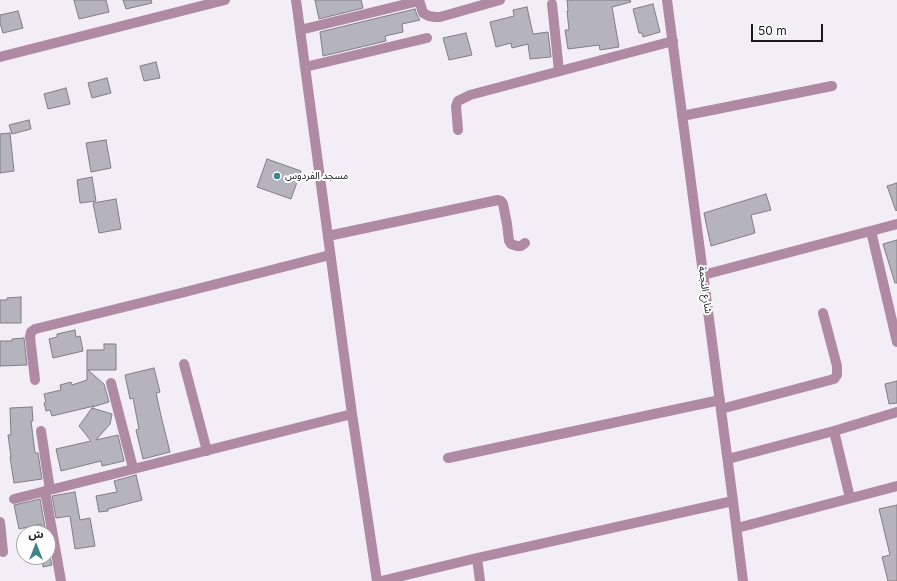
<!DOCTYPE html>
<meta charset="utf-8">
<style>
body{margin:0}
#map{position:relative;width:897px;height:581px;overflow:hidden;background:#f3edf5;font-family:Inter,"Noto Sans Arabic",sans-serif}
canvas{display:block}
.north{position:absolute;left:16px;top:525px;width:40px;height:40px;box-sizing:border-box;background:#fff;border:1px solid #a4a3a4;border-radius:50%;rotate:0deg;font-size:11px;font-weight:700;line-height:16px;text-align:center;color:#1b191b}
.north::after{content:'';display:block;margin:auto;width:14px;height:18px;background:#3d848d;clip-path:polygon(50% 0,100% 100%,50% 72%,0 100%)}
.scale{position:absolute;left:751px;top:24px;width:72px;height:18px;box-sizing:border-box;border:2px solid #1b191b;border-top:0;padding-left:5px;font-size:12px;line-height:14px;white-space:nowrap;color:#1b191b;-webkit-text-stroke:3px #fff;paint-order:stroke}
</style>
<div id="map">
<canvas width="897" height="581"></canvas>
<div class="north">ش</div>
<div class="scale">50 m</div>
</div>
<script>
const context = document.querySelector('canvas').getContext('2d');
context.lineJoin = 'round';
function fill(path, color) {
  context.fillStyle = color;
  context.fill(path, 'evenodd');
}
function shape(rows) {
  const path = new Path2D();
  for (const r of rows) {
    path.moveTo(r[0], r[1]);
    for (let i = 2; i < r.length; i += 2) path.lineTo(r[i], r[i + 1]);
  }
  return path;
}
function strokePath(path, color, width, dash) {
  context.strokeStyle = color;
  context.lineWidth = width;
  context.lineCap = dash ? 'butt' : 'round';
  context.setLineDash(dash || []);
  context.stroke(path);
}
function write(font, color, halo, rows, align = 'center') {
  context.font = font + ' Inter,"Noto Sans Arabic",sans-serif';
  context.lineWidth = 4;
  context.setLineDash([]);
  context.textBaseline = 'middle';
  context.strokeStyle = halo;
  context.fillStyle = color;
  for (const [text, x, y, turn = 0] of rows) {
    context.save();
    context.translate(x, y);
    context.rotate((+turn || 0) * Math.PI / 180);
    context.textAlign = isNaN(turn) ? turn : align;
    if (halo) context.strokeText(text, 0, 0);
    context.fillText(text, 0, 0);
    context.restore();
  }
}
const building = shape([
 [74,0,106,0,109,12,79,19,74,0],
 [123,0,151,0,152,3,126,9,123,0],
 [315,0,361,0,363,8,319,19,315,0],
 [567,0,630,0,631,2,612,7,619,47,600,50,599,45,568,49,565,30,569,30,567,11,568,11,567,0],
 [653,4,660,32,643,37,642,33,639,33,633,9,653,4],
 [527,7,533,34,548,32,551,57,530,59,528,44,512,48,511,43,496,47,490,22,514,16,513,10,527,7],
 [415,9,417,15,420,20,402,24,403,32,385,36,386,41,323,56,320,32,415,9],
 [18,11,23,28,3,33,0,23,0,15,18,11],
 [466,33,472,55,449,60,443,38,466,33],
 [156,62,160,78,144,81,140,66,156,62],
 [107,78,111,93,92,98,88,83,107,78],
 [66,88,70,104,48,109,44,94,66,88],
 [29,120,31,129,12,134,9,125,29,120],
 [10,133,14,171,0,173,0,134,10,133],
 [106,140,111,168,91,172,86,143,106,140],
 [267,159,301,171,291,199,257,187,267,159],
 [92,177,96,201,80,203,77,180,92,177],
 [897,183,897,210,896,211,887,186,897,183],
 [766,194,771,210,751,215,755,233,711,246,706,223,704,213,766,194],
 [116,199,121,229,99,233,93,203,116,199],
 [897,240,897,283,895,283,883,244,897,240],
 [21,297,21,323,0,323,0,300,7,300,7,298,21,297],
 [75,330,76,337,80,336,83,351,53,358,49,339,57,337,57,334,75,330],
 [24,338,27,365,0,366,0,341,12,341,12,339,24,338],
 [104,344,116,344,116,370,88,370,104,384,109,402,92,407,94,406,52,416,50,410,46,411,44,403,46,402,44,394,61,390,60,385,71,382,72,385,87,380,87,350,104,350,104,344],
 [154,368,160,392,156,393,162,420,170,452,143,459,136,430,139,429,133,398,130,399,125,375,154,368],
 [897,381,897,403,889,404,885,384,897,381],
 [32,407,33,421,31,421,35,453,38,453,42,479,14,483,10,457,11,457,8,435,11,435,10,408,32,407],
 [92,408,112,414,110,424,96,440,118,435,124,461,102,466,101,461,61,471,56,449,91,441,79,426,92,408],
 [136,475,142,500,108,509,108,511,99,512,96,496,117,492,114,481,136,475],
 [75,492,80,520,90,518,95,546,75,549,70,516,56,518,52,496,75,492],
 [40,499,46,533,43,533,41,524,19,529,14,505,40,499],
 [897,505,897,581,888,581,882,557,890,555,879,509,897,505],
 [42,557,50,557,52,565,43,567,42,557]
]);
fill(building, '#b5b4bc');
strokePath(building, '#7f7e85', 1);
strokePath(shape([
 [296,0,352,414,377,581],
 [419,0,423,13,429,16,435,17,440,17,500,0],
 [667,0,733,501,743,581],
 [552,4,559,71],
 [300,30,419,1],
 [0,57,225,0],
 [305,67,427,38],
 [682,116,832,86],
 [458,130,456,106,458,101,470,95,673,41],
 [871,231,897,342],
 [328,236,498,200,501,201,503,204,507,224,509,241,511,244,517,246,521,246,525,243],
 [703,275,897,224],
 [184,364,207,451],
 [35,380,30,337,31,332,35,329,185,292,330,255],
 [111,383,133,468],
 [721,409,834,379,837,375,837,366,823,313],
 [41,431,50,490],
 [834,431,850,498],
 [448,458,720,400],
 [728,459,834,431,897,412],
 [45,491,61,581],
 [14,499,352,414],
 [0,522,3,552],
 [737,528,897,486],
 [477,558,480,581],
 [381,581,477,558,733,501]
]), '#b08aa3', 10);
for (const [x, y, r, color] of [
 [277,176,4,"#3d848d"]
]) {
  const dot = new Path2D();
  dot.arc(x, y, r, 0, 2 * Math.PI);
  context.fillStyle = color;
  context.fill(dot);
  strokePath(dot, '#fff', 1.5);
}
write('10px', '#1b191b', '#fff', [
 ["مسجد الفردوس",285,176]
], 'left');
write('10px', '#1b191b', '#fff', [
 ["شارع النجمة",705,290,82]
]);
</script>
